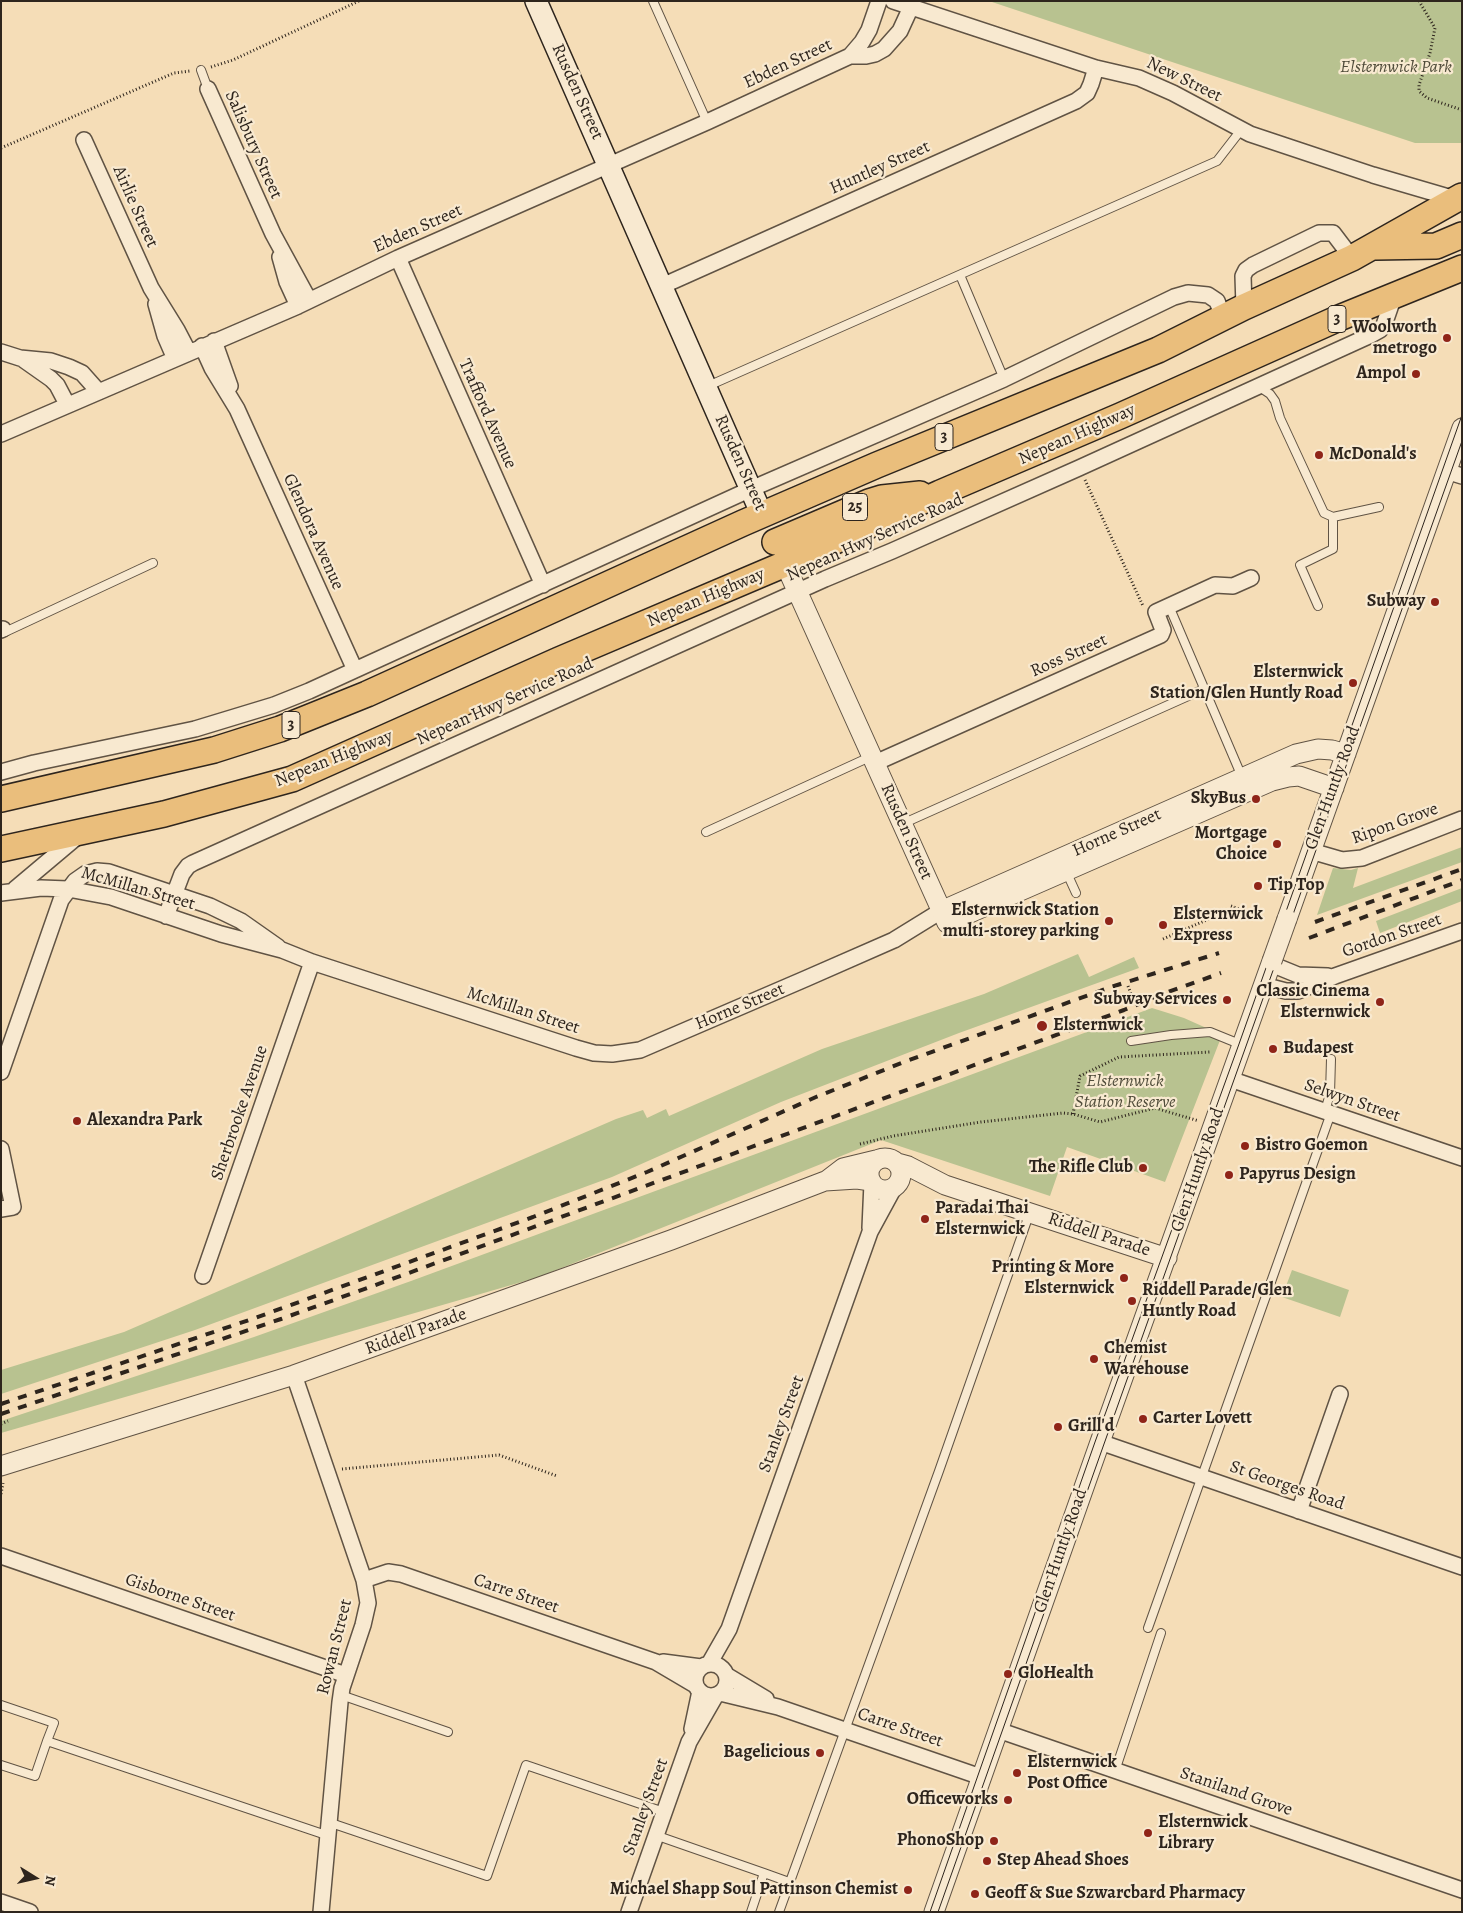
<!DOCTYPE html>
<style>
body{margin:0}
#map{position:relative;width:1463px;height:1913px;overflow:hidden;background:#f5ddb7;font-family:Alegreya,serif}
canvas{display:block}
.frame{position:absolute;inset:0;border:2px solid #2e251d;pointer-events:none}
.north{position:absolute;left:10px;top:1853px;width:50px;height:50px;-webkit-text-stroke:4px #f8e9d0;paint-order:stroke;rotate:100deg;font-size:14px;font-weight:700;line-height:20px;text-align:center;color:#2e251d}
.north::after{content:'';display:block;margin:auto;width:18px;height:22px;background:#2e251d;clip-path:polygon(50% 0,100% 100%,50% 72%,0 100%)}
</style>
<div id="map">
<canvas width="1463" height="1913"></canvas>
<div class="frame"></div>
<div class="north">N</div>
</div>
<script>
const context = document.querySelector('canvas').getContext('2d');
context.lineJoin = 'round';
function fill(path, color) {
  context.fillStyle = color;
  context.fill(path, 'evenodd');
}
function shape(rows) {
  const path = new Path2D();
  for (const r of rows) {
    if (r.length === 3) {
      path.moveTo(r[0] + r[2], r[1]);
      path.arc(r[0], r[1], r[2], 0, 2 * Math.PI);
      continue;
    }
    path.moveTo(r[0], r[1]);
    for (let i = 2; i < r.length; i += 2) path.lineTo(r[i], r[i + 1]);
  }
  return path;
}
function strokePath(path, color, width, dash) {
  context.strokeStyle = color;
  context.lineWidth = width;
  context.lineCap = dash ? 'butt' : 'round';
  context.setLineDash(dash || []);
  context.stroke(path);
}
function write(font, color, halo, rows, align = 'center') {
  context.font = font + ' Alegreya,serif';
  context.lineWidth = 4.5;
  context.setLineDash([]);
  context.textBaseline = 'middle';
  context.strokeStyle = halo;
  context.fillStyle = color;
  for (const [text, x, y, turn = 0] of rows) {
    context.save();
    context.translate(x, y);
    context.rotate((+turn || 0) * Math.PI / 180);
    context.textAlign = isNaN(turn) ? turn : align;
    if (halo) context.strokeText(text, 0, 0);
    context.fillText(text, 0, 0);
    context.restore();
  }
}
fill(shape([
 [989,1,1462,1,1462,143,1415,143],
 [1462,847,1462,862,1317,915,1333,868,1351,870,1358,868,1353,888],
 [1462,888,1462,901,1380,933,1376,921],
 [1078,954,1089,977,1134,957,1139,968,959,1033,781,1102,612,1177,195,1330,1,1394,1,1370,124,1332,616,1119,643,1110,647,1118,666,1109,669,1116,822,1049,984,994],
 [1152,1008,1184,1018,1222,1035,1165,1182,1067,1147,1050,1196,881,1140,539,1277,1,1433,1,1421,254,1337,411,1281],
 [1292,1270,1349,1290,1340,1317,1282,1297]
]), '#b8c290');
const service = shape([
 [653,1,707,122],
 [201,70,208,89],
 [960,275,1004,379],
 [708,386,1217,161,1241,130],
 [1258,386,1270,394,1275,401,1280,418,1324,513,1333,517,1379,507],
 [1169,606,1242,777],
 [1318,606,1300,565,1333,549,1333,517],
 [3,629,5,632,153,563],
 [902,824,1204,689],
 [706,832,872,756],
 [1066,871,1076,893],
 [1131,1041,1171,1035,1210,1032,1242,1045],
 [1325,1111,1330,1094,1331,1059],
 [1148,1628,1331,1113],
 [341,1695,448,1732],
 [1,1705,54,1723,47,1741],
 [1,1765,35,1776,47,1741,326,1835],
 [1115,1771,1161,1633],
 [328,1822,487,1876,526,1765,664,1812],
 [655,1835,764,1873,751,1912],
 [764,1873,789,1882],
 [779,1912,939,1471,1030,1212]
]);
const minor = shape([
 [893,1,1096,68,1139,78,1173,93,1250,134,1373,175,1455,199],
 [850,56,866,56,875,54,884,49,900,31,911,7],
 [208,89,273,234,309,300],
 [84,140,151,288,177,330,189,353],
 [280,257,287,282,298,306],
 [398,258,543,585],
 [662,286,1076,101,1087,93,1091,84,1096,68],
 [156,304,165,336,175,359],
 [1244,307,1243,276,1246,270,1253,265,1319,233,1333,233,1352,258],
 [214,341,230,386],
 [202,346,212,368,237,409,355,670],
 [1,352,20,358,51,361,69,367,82,373,98,391],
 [24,360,51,379,57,385,67,404],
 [1,434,298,306,398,258,707,122,850,56,862,42,869,30,879,1],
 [1446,471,1462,476],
 [1,630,3,629],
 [875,763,1161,635,1163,630,1156,612,1215,585,1233,586,1251,578],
 [1,772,34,763,195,729,274,705,309,691,751,489,1004,379,1174,297,1188,293,1208,295,1217,301,1223,317],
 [1311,851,1342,860,1362,858,1462,819],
 [15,889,78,836],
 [1,893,41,888,68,889,111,897,221,934,282,950,312,962,576,1048,594,1053,612,1054,640,1050,805,979,894,940,941,911],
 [166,916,182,874,188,866,193,863,825,579,892,551,1079,468,1371,335,1380,330,1384,325,1394,296],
 [1271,964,1298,975,1328,976],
 [1263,985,1286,991,1298,991,1335,976,1462,931],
 [1,1072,61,900,75,881,85,874,97,871,109,872,210,906,241,921,278,947],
 [1230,1079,1462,1158],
 [1,1149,13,1207,1,1209],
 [870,1228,872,1183],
 [203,1276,312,962],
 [294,1375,364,1580,368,1603,363,1625,342,1688,340,1702,321,1912],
 [1100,1442,1462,1567],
 [1299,1511,1340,1394],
 [1,1556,346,1675],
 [364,1580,388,1572,401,1574,656,1662,695,1685],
 [663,1662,701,1667],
 [709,1664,729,1629,870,1232,895,1186],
 [711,1680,16],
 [726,1675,766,1699],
 [720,1693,778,1707,981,1777],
 [692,1729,700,1691],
 [998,1730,1462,1890],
 [1,1902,30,1912],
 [629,1912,689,1742,716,1695]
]);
const tertiary = shape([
 [785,564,947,923,1272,781,1288,777,1299,776,1334,788],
 [941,911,1296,754,1318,749,1332,750,1346,754],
 [1287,919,1462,428],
 [885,1174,16],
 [897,1163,908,1166,945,1185,1167,1258],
 [826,1181,843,1168,876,1160],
 [1,1466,294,1375,671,1240,825,1181,857,1179,871,1181],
 [934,1912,1100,1442,1272,961]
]);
const secondary = shape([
 [536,1,762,515]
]);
const trunk = shape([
 [1375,247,1436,246,1462,235],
 [775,542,869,502,882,498,920,494],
 [1,799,214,750,280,729,367,694,743,523,877,465,1158,350,1244,307,1352,258,1462,196],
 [1,849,164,814,292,779,559,660,785,564,940,493,1120,416,1339,318,1462,268]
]);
strokePath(service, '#605344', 10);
strokePath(minor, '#605344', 18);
strokePath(tertiary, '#605344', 21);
strokePath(secondary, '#2e251d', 24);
strokePath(trunk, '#2e251d', 28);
strokePath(shape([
 [1419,1,1435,28,1430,53,1419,85,1419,91,1427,98,1462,110],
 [211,67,233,60,359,1],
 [1,148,174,73,190,71],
 [1085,480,1143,606],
 [1231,906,1264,918],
 [1163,939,1234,908],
 [1128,986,1134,1002],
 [1073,1114,1080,1076,1119,1057,1210,1052],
 [860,1144,893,1136,981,1122,1063,1113,1073,1114,1100,1122,1155,1108,1199,1121],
 [1,1424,8,1421],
 [342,1469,499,1455,557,1476],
 [1,1494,3,1483]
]), '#2e251d', 3, [1, 2.5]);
strokePath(service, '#f8e9d0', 8);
strokePath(minor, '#f8e9d0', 15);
strokePath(tertiary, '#f8e9d0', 19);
strokePath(secondary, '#f8e9d0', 21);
strokePath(trunk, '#eabe7c', 25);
strokePath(shape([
 [930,1912,1095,1442,1239,1044,1462,415],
 [938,1912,1104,1444,1462,441]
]), '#2e251d', 1);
strokePath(shape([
 [1315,922,1462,869],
 [1309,938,1462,880],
 [1,1404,255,1318,533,1217,647,1172,816,1097,904,1062,1111,987,1219,953],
 [1,1414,281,1319,406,1274,1124,1010,1168,992,1221,973]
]), '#2e251d', 4, [9, 9]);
const tertiaryBridge = shape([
 [1272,961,1287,919]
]);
strokePath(tertiaryBridge, '#605344', 21, []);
strokePath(tertiaryBridge, '#f8e9d0', 19);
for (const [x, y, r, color] of [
 [1447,338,5,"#8f2418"],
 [1416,374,5,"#8f2418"],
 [1319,455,5,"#8f2418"],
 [1435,602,5,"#8f2418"],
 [1353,683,5,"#8f2418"],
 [1256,799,5,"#8f2418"],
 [1277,844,5,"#8f2418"],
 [1258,886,5,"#8f2418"],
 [1109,921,5,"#8f2418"],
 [1163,925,5,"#8f2418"],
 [1227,1000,5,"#8f2418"],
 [1380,1002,5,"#8f2418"],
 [1042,1026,6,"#8f2418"],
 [1273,1049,5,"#8f2418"],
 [77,1121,5,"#8f2418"],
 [1245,1146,5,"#8f2418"],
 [1143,1168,5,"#8f2418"],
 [1229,1175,5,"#8f2418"],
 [925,1219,5,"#8f2418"],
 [1124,1278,5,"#8f2418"],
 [1132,1301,5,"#8f2418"],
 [1094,1359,5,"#8f2418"],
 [1143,1419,5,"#8f2418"],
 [1058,1427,5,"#8f2418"],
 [1008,1674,5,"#8f2418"],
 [820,1753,5,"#8f2418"],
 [1017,1773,5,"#8f2418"],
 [1008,1800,5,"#8f2418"],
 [1148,1833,5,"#8f2418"],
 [994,1841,5,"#8f2418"],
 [987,1861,5,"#8f2418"],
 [908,1890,5,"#8f2418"],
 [975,1894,5,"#8f2418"]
]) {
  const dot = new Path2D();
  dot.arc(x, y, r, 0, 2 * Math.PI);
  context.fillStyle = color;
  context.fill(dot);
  strokePath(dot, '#f8e9d0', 2);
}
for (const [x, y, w] of [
 [1337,319,18],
 [944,437,18],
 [855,507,25],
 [291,725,18]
]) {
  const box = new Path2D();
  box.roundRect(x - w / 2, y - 13.5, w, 27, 4);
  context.fillStyle = '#f8e9d0';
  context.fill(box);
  strokePath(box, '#2e251d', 1);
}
write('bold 16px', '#2e251d', null, [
 ["3",1337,319],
 ["3",944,437],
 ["25",855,507],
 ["3",291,725]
]);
write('18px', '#2e251d', '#f8e9d0', [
 ["Ebden Street",788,64,-25],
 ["New Street",1184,80,26],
 ["Rusden Street",577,92,66],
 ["Salisbury Street",253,145,66],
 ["Huntley Street",880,168,-24],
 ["Airlie Street",135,207,66],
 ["Ebden Street",418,229,-24],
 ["Trafford Avenue",487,414,66],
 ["Nepean Highway",1077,435,-24],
 ["Rusden Street",740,463,66],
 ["Glendora Avenue",313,532,66],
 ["Nepean Hwy Service Road",875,538,-24],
 ["Nepean Highway",706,598,-23],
 ["Ross Street",1069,656,-24],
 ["Nepean Hwy Service Road",505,702,-24],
 ["Nepean Highway",334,759,-22],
 ["Glen Huntly Road",1333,788,-70],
 ["Ripon Grove",1395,824,-20],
 ["Rusden Street",906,832,66],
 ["Horne Street",1117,833,-24],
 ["McMillan Street",138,889,16],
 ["Gordon Street",1392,936,-19],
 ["Horne Street",740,1007,-23],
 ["McMillan Street",523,1011,18],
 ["Selwyn Street",1352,1101,19],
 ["Sherbrooke Avenue",240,1113,-71],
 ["Glen Huntly Road",1198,1170,-71],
 ["Riddell Parade",1099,1235,18],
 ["Riddell Parade",416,1332,-20],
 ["Stanley Street",782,1424,-70],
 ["St Georges Road",1287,1486,19],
 ["Glen Huntly Road",1061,1551,-71],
 ["Carre Street",516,1594,19],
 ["Gisborne Street",180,1598,19],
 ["Rowan Street",335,1647,-76],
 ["Carre Street",900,1728,19],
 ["Staniland Grove",1236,1792,19],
 ["Stanley Street",646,1807,-70]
]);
write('italic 18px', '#504c3a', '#f8e9d0', [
 ["Elsternwick Park",1396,68],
 ["Elsternwick",1125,1082],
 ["Station Reserve",1125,1103]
]);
write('bold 18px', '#2e251d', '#f8e9d0', [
 ["Woolworth",1437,328,"right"],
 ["metrogo",1437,349,"right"],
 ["Ampol",1406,374,"right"],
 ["McDonald's",1329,455],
 ["Subway",1425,602,"right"],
 ["Elsternwick",1343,673,"right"],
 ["Station/Glen Huntly Road",1343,694,"right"],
 ["SkyBus",1246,799,"right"],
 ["Mortgage",1267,834,"right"],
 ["Choice",1267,855,"right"],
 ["Tip Top",1268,886],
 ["Elsternwick Station",1099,911,"right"],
 ["multi-storey parking",1099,932,"right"],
 ["Elsternwick",1173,915],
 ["Express",1173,936],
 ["Classic Cinema",1370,992,"right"],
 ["Elsternwick",1370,1013,"right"],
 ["Subway Services",1217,1000,"right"],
 ["Elsternwick",1053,1026],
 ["Budapest",1283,1049],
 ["Alexandra Park",87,1121],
 ["Bistro Goemon",1255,1146],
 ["The Rifle Club",1133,1168,"right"],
 ["Papyrus Design",1239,1175],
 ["Paradai Thai",935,1209],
 ["Elsternwick",935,1230],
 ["Printing & More",1114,1268,"right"],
 ["Elsternwick",1114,1289,"right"],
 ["Riddell Parade/Glen",1142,1291],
 ["Huntly Road",1142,1312],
 ["Chemist",1104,1349],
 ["Warehouse",1104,1370],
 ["Carter Lovett",1153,1419],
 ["Grill'd",1068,1427],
 ["GloHealth",1018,1674],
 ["Bagelicious",810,1753,"right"],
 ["Elsternwick",1027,1763],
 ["Post Office",1027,1784],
 ["Officeworks",998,1800,"right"],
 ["Elsternwick",1158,1823],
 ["Library",1158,1844],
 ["PhonoShop",984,1841,"right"],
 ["Step Ahead Shoes",997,1861],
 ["Michael Shapp Soul Pattinson Chemist",898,1890,"right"],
 ["Geoff & Sue Szwarcbard Pharmacy",985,1894]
], 'left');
</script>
